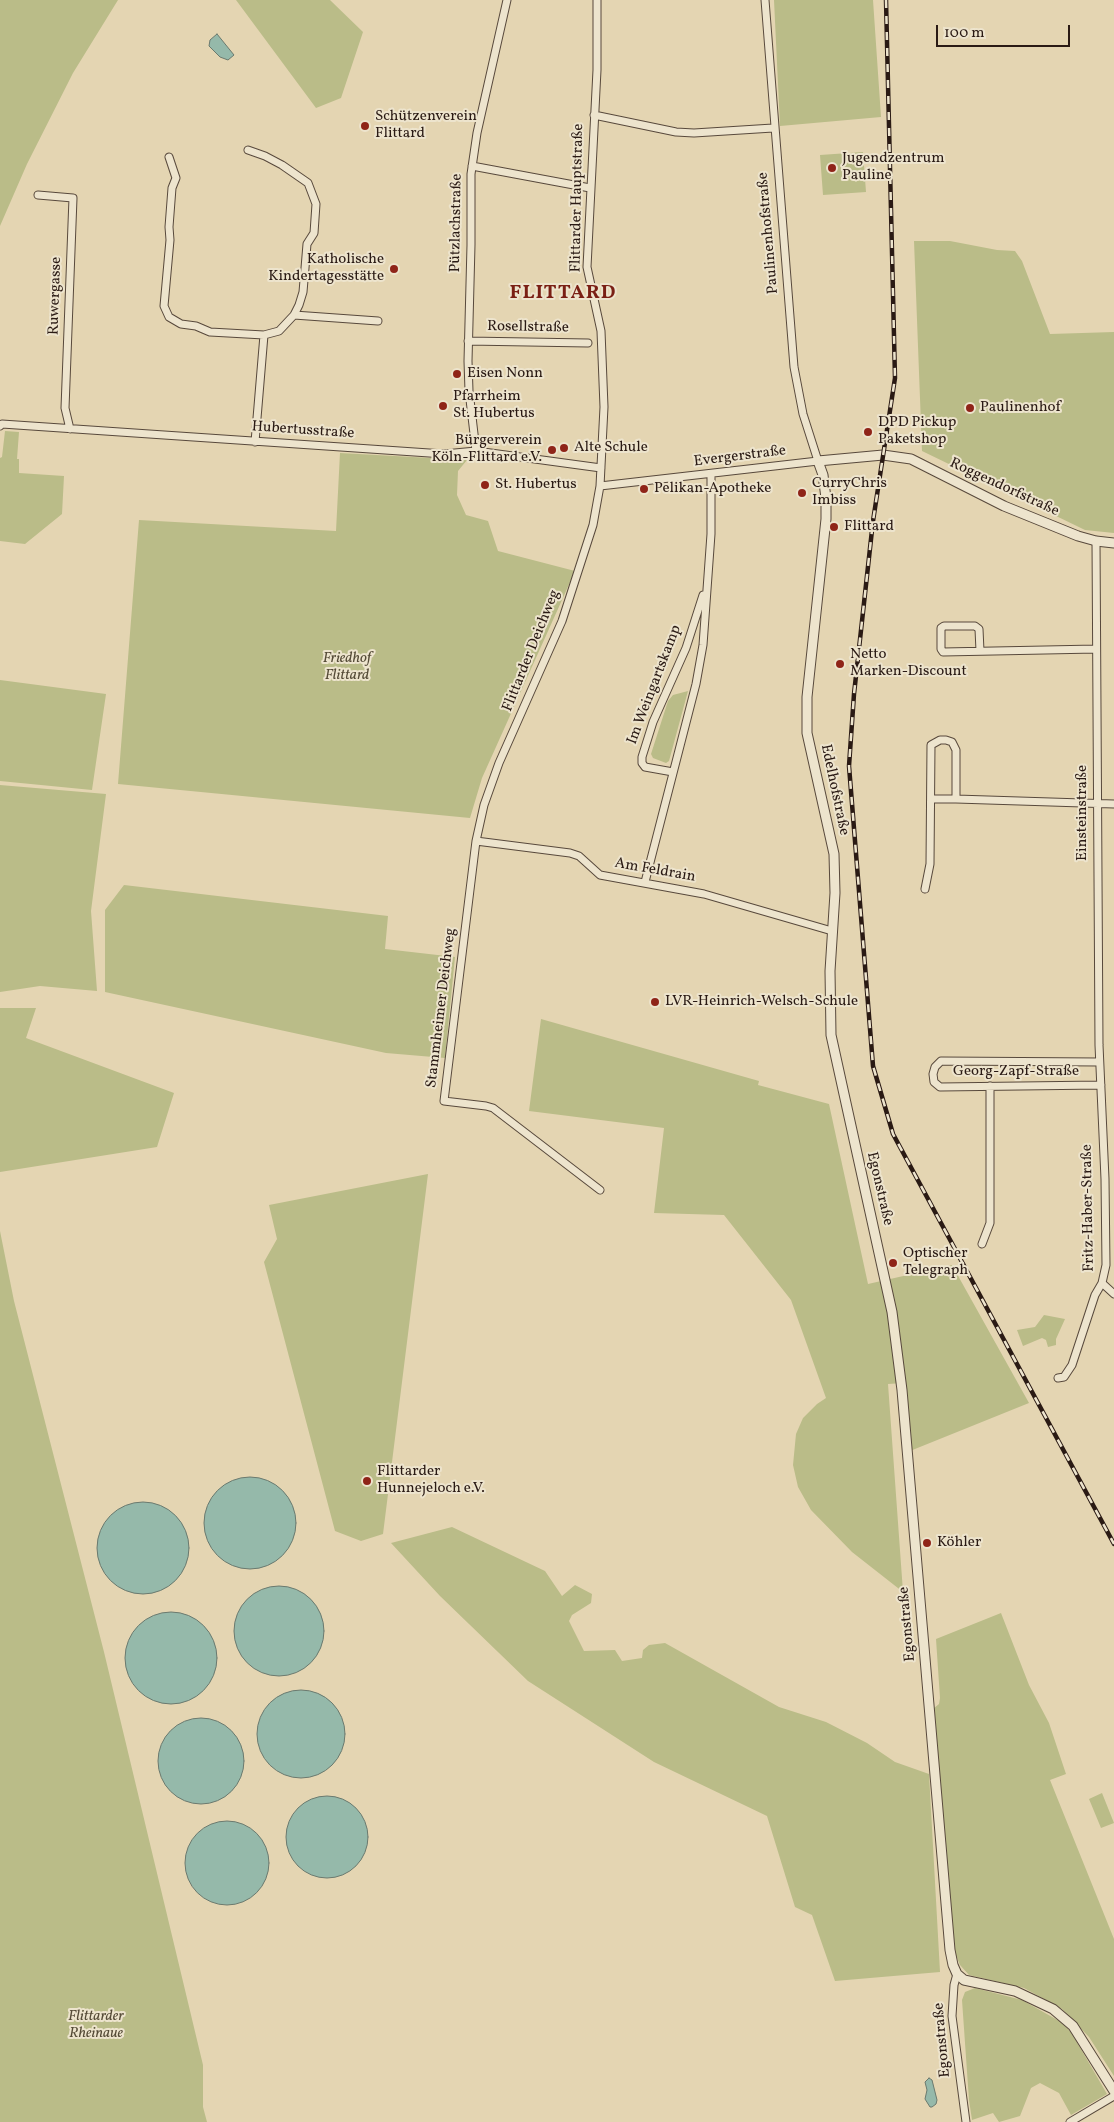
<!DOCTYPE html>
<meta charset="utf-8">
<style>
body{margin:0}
#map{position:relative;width:1114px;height:2122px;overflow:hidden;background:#e4d5b2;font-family:Vollkorn,serif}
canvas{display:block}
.scale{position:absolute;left:936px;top:25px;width:134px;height:22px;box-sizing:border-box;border:2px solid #2a1a14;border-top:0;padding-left:6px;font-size:15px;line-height:18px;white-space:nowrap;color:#2a1a14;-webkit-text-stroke:4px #ede4cd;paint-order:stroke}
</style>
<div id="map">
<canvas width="1114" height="2122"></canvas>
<div class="scale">100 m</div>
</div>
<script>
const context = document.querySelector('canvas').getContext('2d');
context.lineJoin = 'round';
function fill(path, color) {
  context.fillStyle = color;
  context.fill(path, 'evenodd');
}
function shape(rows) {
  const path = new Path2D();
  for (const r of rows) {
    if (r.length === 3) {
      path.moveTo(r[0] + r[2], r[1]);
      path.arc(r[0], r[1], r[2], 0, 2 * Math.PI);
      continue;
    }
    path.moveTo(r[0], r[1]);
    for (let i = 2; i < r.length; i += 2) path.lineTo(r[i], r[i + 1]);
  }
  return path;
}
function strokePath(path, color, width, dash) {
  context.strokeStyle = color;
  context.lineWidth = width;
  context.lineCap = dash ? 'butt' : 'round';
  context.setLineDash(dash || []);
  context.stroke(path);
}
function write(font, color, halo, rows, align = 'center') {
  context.font = font + ' Vollkorn,serif';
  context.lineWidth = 4;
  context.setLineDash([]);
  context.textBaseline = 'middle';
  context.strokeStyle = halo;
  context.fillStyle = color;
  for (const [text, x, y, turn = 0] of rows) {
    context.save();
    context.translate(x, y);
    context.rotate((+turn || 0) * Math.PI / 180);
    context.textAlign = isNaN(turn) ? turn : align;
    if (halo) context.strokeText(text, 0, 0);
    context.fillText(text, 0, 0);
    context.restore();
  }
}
fill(shape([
 [0,0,118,0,73,73,27,164,0,226],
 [236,0,330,0,363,32,341,98,316,108],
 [774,0,873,0,881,117,780,126],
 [863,152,866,192,823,195,820,155],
 [914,241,950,241,997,250,1015,251,1022,261,1050,334,1114,332,1114,533,1085,530,922,451],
 [5,431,19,432,17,459,19,459,19,473,64,476,62,514,25,544,0,541,0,458,2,457],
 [340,453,467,460,458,471,457,495,466,515,488,521,498,551,575,571,482,778,470,818,118,784,139,520,336,531],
 [0,680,106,694,92,790,0,781],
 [688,691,669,761,666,763,653,758,651,754,668,701,673,695],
 [0,785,106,794,91,911,97,991,40,986,0,992],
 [124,885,388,916,385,949,455,957,445,1058,386,1053,105,992,105,910],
 [0,1008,36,1008,26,1038,174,1093,157,1147,0,1172],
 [541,1019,759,1081,758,1085,829,1104,868,1284,952,1265,1029,1403,910,1451,904,1383,888,1384,903,1592,852,1552,811,1510,798,1487,793,1465,796,1434,803,1418,817,1404,826,1398,791,1300,724,1215,654,1213,664,1128,529,1111],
 [428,1174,383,1534,361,1541,335,1531,264,1262,277,1239,269,1205],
 [0,1231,14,1301,104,1652,203,2065,203,2107,207,2122,0,2122],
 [1044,1315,1065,1319,1056,1339,1056,1345,1048,1347,1046,1340,1042,1338,1023,1346,1017,1330,1035,1327],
 [452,1527,545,1571,562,1596,575,1585,592,1594,591,1603,572,1615,569,1621,584,1651,615,1650,622,1661,642,1658,643,1650,649,1645,665,1643,779,1707,826,1722,867,1743,895,1762,929,1774,940,1972,835,1981,812,1915,795,1907,767,1816,654,1762,528,1681,440,1596,391,1543],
 [1001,1613,1029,1685,1049,1723,1066,1774,1050,1780,1114,1939,1114,2076,1089,2037,1062,2009,1024,1988,969,1975,960,1965,955,1953,933,1709,939,1704,940,1698,936,1639],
 [1102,1793,1114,1823,1101,1828,1089,1799],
 [975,1988,1022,2000,1061,2022,1071,2032,1107,2094,1071,2115,1059,2093,1040,2083,1031,2088,1020,2116,999,2122,993,2113,972,2120,969,2100,962,2000,965,1992]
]), '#babc88');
const water = shape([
 [217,34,234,55,228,60,220,57,209,46,210,40,217,34],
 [250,1523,46],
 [143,1548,46],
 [279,1631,45],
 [171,1658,46],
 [301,1734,44],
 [201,1761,43],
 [327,1837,41],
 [227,1863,42],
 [929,2078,932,2080,937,2100,936,2104,932,2107,930,2107,925,2099,927,2090,925,2082,929,2078]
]);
fill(water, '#95b9aa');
strokePath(water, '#6a796e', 1);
const minor = shape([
 [597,0,597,70,587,267,601,331,604,407,600,486,593,525,562,621,499,763,484,805,476,841,444,1101,486,1106,493,1108,600,1190],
 [594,115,676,132,694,133,773,128],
 [248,150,265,156,282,165,308,183,316,204,314,233,307,244,303,292,299,305,294,315,279,331,264,335],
 [169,157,176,178,172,188,169,227,170,240,164,306,169,317,181,324,196,326,210,332,264,335,255,442],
 [472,166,590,188],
 [38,195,73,198,65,408,70,429],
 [294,315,378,321],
 [468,341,588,343],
 [0,426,2,424,444,454,476,451,601,468],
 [476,451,469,391,468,361,471,245,471,174,477,133,507,0],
 [600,486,818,461,803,414,794,367,765,0],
 [980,651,979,629,975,626,944,626,941,628,941,649,943,652,1096,649],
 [673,772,645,767,642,763,642,757,653,722,686,648,703,595],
 [956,799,1114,804],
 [476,841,570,853,579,856,600,875,704,894,832,931],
 [645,882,696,684,703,645,711,534,711,474],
 [925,889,930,864,931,745,940,740,946,740,952,742,956,750,956,799,931,799],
 [1099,1062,941,1061,935,1067,933,1074,934,1082,940,1087,1101,1085],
 [982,1244,990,1223,990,1086],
 [1102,1283,1114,1294],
 [1058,1378,1064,1377,1072,1365,1095,1295,1102,1283,1106,1265,1105,1179,1099,1045,1096,541],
 [957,1974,954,1985,952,2016,966,2122],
 [1070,2122,1114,2096]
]);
const tertiary = shape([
 [1114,543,1096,541,1078,536,1004,506,911,459,883,455,818,461,823,475,826,498,826,519,807,697,807,733,834,854,835,893,830,971,831,1035,892,1312,902,1390,950,1950,953,1965,957,1974,964,1980,1015,1991,1053,2009,1073,2026,1114,2091]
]);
strokePath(minor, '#58493c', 9);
strokePath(tertiary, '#58493c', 11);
strokePath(minor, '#ede4cd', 7);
strokePath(tertiary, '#ede4cd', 9);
const rail = shape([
 [886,0,895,378,873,521,854,694,849,766,873,1066,893,1134,1114,1544]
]);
strokePath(rail, '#2a1a14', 4.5);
strokePath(rail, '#ede4cd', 2.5, [8]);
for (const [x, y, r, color] of [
 [365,126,5,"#8f2418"],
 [832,168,5,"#8f2418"],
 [394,269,5,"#8f2418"],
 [457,374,5,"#8f2418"],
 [443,406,5,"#8f2418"],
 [970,408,5,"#8f2418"],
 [868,432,5,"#8f2418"],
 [564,448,5,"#8f2418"],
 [552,450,5,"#8f2418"],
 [485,485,5,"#8f2418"],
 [644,489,5,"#8f2418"],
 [802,493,5,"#8f2418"],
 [834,527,5,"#8f2418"],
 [840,664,5,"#8f2418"],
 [655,1002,5,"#8f2418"],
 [893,1263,5,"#8f2418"],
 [367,1481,5,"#8f2418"],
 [927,1543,5,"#8f2418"]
]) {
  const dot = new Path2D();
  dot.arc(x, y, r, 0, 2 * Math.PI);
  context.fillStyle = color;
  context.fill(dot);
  strokePath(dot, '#ede4cd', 2);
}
write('15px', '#2a1a14', '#ede4cd', [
 ["Schützenverein",375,117],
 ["Flittard",375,134],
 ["Jugendzentrum",842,159],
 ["Pauline",842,176],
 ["Katholische",384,260,"right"],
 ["Kindertagesstätte",384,277,"right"],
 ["Eisen Nonn",467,374],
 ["Pfarrheim",453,397],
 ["St. Hubertus",453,414],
 ["Paulinenhof",980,408],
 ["DPD Pickup",878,423],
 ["Paketshop",878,440],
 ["Bürgerverein",542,441,"right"],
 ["Köln-Flittard e.V.",542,458,"right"],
 ["Alte Schule",574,448],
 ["CurryChris",812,484],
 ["Imbiss",812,501],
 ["St. Hubertus",495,485],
 ["Pelikan-Apotheke",654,489],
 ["Flittard",844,527],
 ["Netto",850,655],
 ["Marken-Discount",850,672],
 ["LVR-Heinrich-Welsch-Schule",665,1002],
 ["Optischer",903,1254],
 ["Telegraph",903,1271],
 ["Flittarder",377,1472],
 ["Hunnejeloch e.V.",377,1489],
 ["Köhler",937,1543]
], 'left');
write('15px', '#2a1a14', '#ede4cd', [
 ["Flittarder Hauptstraße",578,198,-89],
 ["Pützlachstraße",457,223,-89],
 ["Paulinenhofstraße",769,233,-95],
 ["Ruwergasse",56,296,-88],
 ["Rosellstraße",528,328,1],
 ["Hubertusstraße",303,431,4],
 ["Evergerstraße",740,457,-7],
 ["Roggendorfstraße",1004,488,25],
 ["Flittarder Deichweg",532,651,-68],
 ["Im Weingartskamp",655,685,-69],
 ["Edelhofstraße",834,790,78],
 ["Einsteinstraße",1083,813,-90],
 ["Am Feldrain",655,871,10],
 ["Stammheimer Deichweg",442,1008,-83],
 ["Georg-Zapf-Straße",1016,1072],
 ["Egonstraße",879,1189,77],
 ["Fritz-Haber-Straße",1089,1208,-91],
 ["Egonstraße",908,1624,-95],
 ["Egonstraße",943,2040,-95]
]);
write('italic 15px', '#554b37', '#ede4cd', [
 ["Friedhof",347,659],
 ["Flittard",347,676],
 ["Flittarder",96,2017],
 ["Rheinaue",96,2034]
]);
context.letterSpacing = '1px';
write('bold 20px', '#7a1f14', '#ede4cd', [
 ["FLITTARD",563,294]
]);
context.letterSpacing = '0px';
</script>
